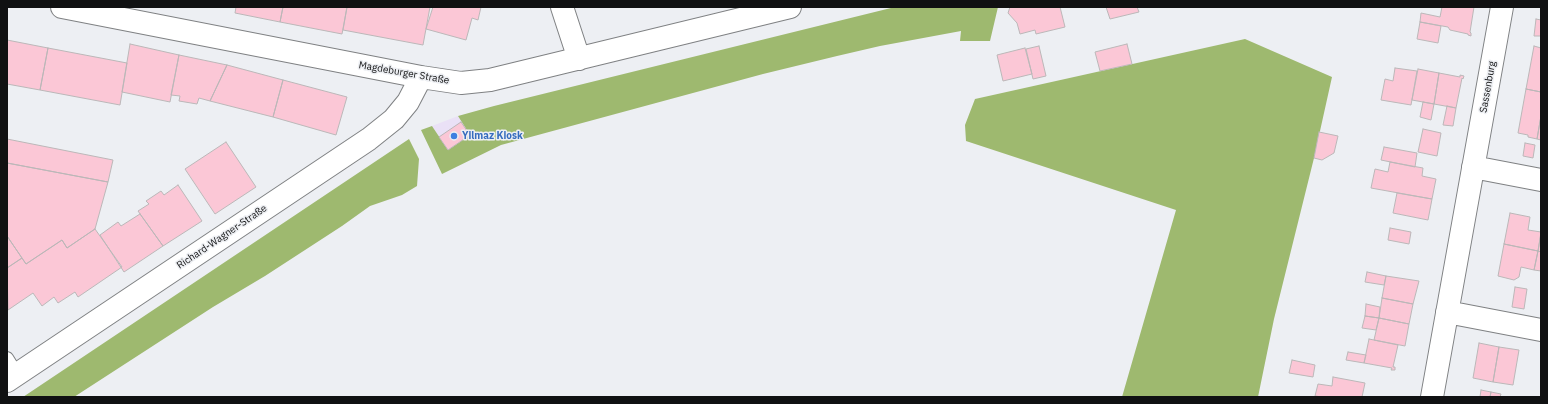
<!DOCTYPE html>
<meta charset="utf-8">
<style>
body{margin:0}
#map{position:relative;width:1548px;height:404px;overflow:hidden;background:#edeff3;font-family:"IBM Plex Sans",sans-serif}
canvas{display:block}
.frame{position:absolute;inset:0;border:8px solid #101112;pointer-events:none}
</style>
<div id="map">
<canvas width="1548" height="404"></canvas>
<div class="frame"></div>
</div>
<script>
const context = document.querySelector('canvas').getContext('2d');
context.lineJoin = 'round';
function fill(path, color) {
  context.fillStyle = color;
  context.fill(path, 'evenodd');
}
function shape(rows) {
  const path = new Path2D();
  for (const r of rows) {
    path.moveTo(r[0], r[1]);
    for (let i = 2; i < r.length; i += 2) path.lineTo(r[i], r[i + 1]);
  }
  return path;
}
function strokePath(path, color, width, dash) {
  context.strokeStyle = color;
  context.lineWidth = width;
  context.lineCap = dash ? 'butt' : 'round';
  context.setLineDash(dash || []);
  context.stroke(path);
}
function write(font, color, halo, rows, align = 'center') {
  context.font = font + ' "IBM Plex Sans",sans-serif';
  context.lineWidth = 3;
  context.setLineDash([]);
  context.textBaseline = 'middle';
  context.strokeStyle = halo;
  context.fillStyle = color;
  for (const [text, x, y, turn = 0] of rows) {
    context.save();
    context.translate(x, y);
    context.rotate((+turn || 0) * Math.PI / 180);
    context.textAlign = isNaN(turn) ? turn : align;
    if (halo) context.strokeText(text, 0, 0);
    context.fillText(text, 0, 0);
    context.restore();
  }
}
fill(shape([
 [458,116,470,135,448,150,432,126]
]), '#eae1f6');
fill(shape([
 [895,7,998,7,990,41,960,41,961,31,880,46,837,56,763,74,501,145,442,174,421,130,432,126,448,150,470,135,458,116,494,106],
 [1245,39,1332,77,1314,158,1274,319,1258,397,1122,397,1176,210,966,141,965,125,975,99],
 [409,139,419,159,417,186,402,195,370,206,342,226,265,276,213,307,74,397,23,397]
]), '#9eb96f');
const building = shape([
 [236,7,283,7,280,22,235,13,236,7],
 [283,7,347,7,342,34,280,22,283,7],
 [347,7,430,7,423,45,343,30,347,7],
 [433,7,481,7,478,20,472,18,466,40,426,29,433,7],
 [1010,7,1060,7,1065,27,1036,34,1035,30,1020,34,1017,23,1008,13,1010,7],
 [1106,7,1137,7,1139,12,1110,19,1106,7],
 [1442,7,1474,7,1470,32,1471,33,1471,36,1468,35,1468,34,1450,30,1448,27,1420,22,1421,13,1440,17,1442,7],
 [1536,19,1541,20,1541,36,1534,36,1536,19],
 [1420,22,1441,26,1438,43,1417,39,1420,22],
 [7,40,48,48,40,90,7,84,7,40],
 [130,44,179,55,170,102,122,92,130,44],
 [1127,44,1132,64,1100,71,1095,52,1127,44],
 [1039,46,1046,76,1033,79,1026,49,1039,46],
 [1534,46,1541,48,1541,92,1526,89,1534,46],
 [48,48,127,63,120,105,40,90,48,48],
 [1025,48,1032,74,1003,81,997,55,1025,48],
 [179,55,227,65,210,101,199,98,197,104,179,101,180,96,171,95,179,55],
 [227,65,283,80,273,117,210,101,227,65],
 [1395,68,1417,71,1411,105,1381,100,1385,79,1393,81,1395,68],
 [1418,69,1439,73,1434,104,1412,100,1418,69],
 [1439,73,1460,77,1460,75,1464,76,1463,79,1462,78,1456,108,1434,104,1439,73],
 [283,80,347,97,336,135,273,117,283,80],
 [1526,89,1541,92,1541,116,1537,139,1528,137,1528,135,1518,133,1526,89],
 [1423,102,1434,104,1431,120,1420,117,1423,102],
 [1447,106,1456,108,1453,126,1443,125,1447,106],
 [1541,116,1541,140,1537,139,1541,116],
 [461,122,470,135,448,150,439,137,461,122],
 [1423,129,1441,133,1437,156,1418,152,1423,129],
 [1319,132,1338,136,1334,153,1322,160,1314,158,1319,132],
 [7,139,113,160,108,182,7,163,7,139],
 [226,142,256,187,215,214,185,169,226,142],
 [1525,143,1535,145,1533,158,1523,156,1525,143],
 [1384,147,1417,153,1415,167,1381,160,1384,147],
 [1390,162,1423,168,1422,176,1436,179,1432,199,1371,188,1375,169,1388,172,1390,162],
 [7,163,108,182,95,229,67,248,62,240,26,264,7,236,7,163],
 [178,185,202,221,163,246,138,211,149,204,146,201,161,191,164,195,178,185],
 [1397,193,1432,199,1428,220,1393,213,1397,193],
 [1510,213,1530,217,1528,230,1541,232,1538,251,1504,244,1510,213],
 [140,214,163,246,124,272,100,235,118,222,121,226,140,214],
 [1390,228,1411,232,1409,244,1388,240,1390,228],
 [95,229,122,267,78,297,75,292,58,303,54,297,42,306,33,293,8,310,7,268,22,258,26,264,62,240,67,248,95,229],
 [1541,234,1541,252,1538,251,1541,234],
 [7,236,22,258,7,268,7,236],
 [1504,244,1538,251,1534,270,1521,267,1519,277,1514,280,1498,276,1504,244],
 [1538,251,1541,252,1541,271,1534,270,1538,251],
 [1367,272,1386,276,1384,285,1365,282,1367,272],
 [1386,276,1419,281,1413,304,1382,298,1386,276],
 [1515,287,1527,289,1524,309,1512,307,1515,287],
 [1382,298,1413,304,1409,324,1379,318,1382,298],
 [1366,304,1380,307,1379,318,1365,316,1366,304],
 [1365,316,1379,318,1376,330,1362,328,1365,316],
 [1379,318,1409,324,1405,346,1374,340,1379,318],
 [1369,339,1398,345,1393,367,1395,367,1395,370,1391,370,1392,368,1364,363,1369,339],
 [1479,343,1499,347,1493,382,1473,378,1479,343],
 [1499,347,1519,350,1513,385,1493,382,1499,347],
 [1348,352,1366,355,1364,363,1346,360,1348,352],
 [1292,360,1315,365,1313,377,1289,373,1292,360],
 [1333,377,1365,383,1362,397,1322,397,1315,396,1318,384,1332,386,1333,377],
 [1481,390,1491,392,1490,397,1480,397,1481,390],
 [1491,392,1501,394,1500,397,1490,397,1491,392]
]);
fill(building, '#fbc7d6');
strokePath(building, '#bbb7b8', 1);
const service = shape([
 [7,358,17,374]
]);
const minor = shape([
 [62,7,421,77,461,83,490,80,790,7],
 [562,7,579,59],
 [1473,167,1541,180],
 [1447,312,1541,330],
 [7,381,369,139,394,119,408,102,421,77],
 [1432,397,1502,7]
]);
strokePath(service, '#7f8183', 14);
strokePath(minor, '#7f8183', 24);
strokePath(service, '#fff', 12);
strokePath(minor, '#fff', 22);
for (const [x, y, r, color] of [
 [454,136,4,"#3f7fe0"]
]) {
  const dot = new Path2D();
  dot.arc(x, y, r, 0, 2 * Math.PI);
  context.fillStyle = color;
  context.fill(dot);
  strokePath(dot, '#edeff3', 1.5);
}
write('10px', '#101112', '#edeff3', [
 ["Magdeburger Straße",404,73,10],
 ["Sassenburg",1488,87,-80],
 ["Richard-Wagner-Straße",222,237,-34]
]);
write('bold 10px', '#366cbe', '#edeff3', [
 ["Yilmaz Kiosk",462,136]
], 'left');
</script>
